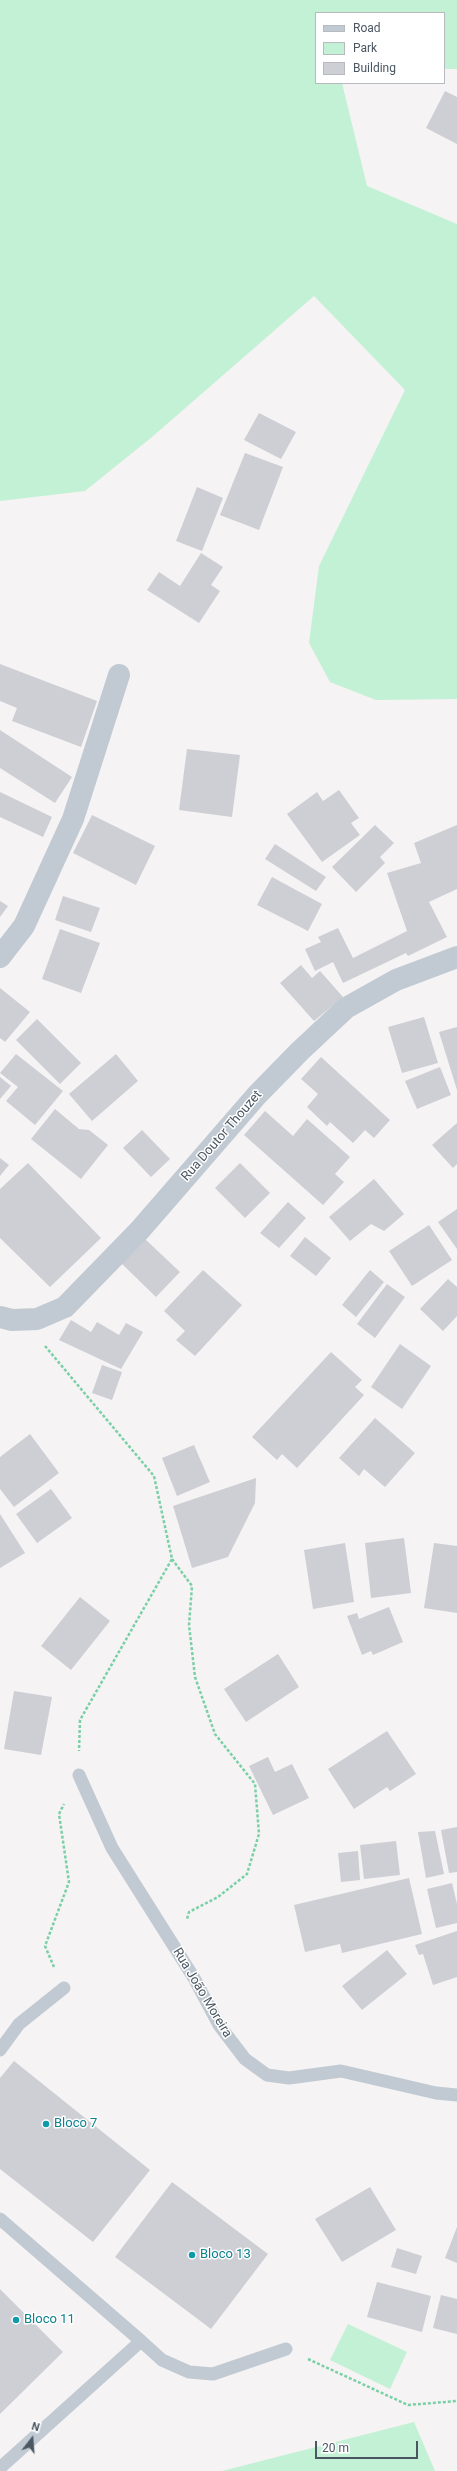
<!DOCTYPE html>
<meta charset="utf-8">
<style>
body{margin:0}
#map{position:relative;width:457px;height:2471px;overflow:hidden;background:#f5f3f3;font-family:Roboto,sans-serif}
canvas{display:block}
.legend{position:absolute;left:315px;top:12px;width:130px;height:72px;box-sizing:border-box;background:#fff;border:1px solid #b7bbc0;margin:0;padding:5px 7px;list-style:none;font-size:12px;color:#4a5661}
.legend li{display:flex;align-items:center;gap:8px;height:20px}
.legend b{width:20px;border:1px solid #b7bbc0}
.north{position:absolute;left:12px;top:2419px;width:40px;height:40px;-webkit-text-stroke:3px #fff;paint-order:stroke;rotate:17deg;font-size:11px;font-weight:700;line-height:16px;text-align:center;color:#4a5661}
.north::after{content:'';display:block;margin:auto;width:14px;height:18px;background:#4a5661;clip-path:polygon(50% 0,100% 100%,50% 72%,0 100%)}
.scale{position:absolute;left:315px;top:2441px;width:103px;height:18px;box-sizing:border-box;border:2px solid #4a5661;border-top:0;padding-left:5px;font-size:12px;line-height:14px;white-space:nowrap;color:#4a5661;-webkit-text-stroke:3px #fff;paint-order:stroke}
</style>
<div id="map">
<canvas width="457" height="2471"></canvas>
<ul class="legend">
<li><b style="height:5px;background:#c1cad2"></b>Road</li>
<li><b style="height:11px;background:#c3f1d5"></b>Park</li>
<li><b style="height:11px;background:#cdcfd5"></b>Building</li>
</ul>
<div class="north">N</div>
<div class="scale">20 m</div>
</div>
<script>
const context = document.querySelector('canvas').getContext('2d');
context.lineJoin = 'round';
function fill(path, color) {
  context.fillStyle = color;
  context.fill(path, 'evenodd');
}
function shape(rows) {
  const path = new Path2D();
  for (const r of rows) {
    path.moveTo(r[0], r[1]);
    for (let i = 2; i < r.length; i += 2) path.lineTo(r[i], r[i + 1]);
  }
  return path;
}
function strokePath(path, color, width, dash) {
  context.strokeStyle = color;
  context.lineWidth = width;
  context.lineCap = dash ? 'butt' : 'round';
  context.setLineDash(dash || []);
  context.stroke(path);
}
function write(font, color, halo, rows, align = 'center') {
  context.font = font + ' Roboto,sans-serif';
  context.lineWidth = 3;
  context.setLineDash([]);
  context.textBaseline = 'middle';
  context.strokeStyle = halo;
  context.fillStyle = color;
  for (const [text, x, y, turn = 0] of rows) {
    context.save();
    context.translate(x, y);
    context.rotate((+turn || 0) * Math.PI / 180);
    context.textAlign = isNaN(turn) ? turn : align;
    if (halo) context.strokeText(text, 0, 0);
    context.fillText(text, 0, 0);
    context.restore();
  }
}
fill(shape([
 [0,0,457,0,457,69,444,69,444,13,316,13,316,83,342,83,367,186,457,224,457,699,376,700,330,682,309,643,319,566,405,390,314,296,152,437,85,491,0,501],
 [348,2324,407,2352,390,2389,330,2360],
 [414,2422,435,2471,222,2471]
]), '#c3f1d5');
fill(shape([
 [445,91,457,97,457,144,426,128],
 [259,413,296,432,281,459,244,440],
 [245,453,283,467,259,530,220,515],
 [197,487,223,498,202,551,176,541],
 [201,553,223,567,211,585,220,591,199,623,147,590,159,572,180,586],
 [0,664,97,701,81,747,12,721,17,708,0,701],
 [0,730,72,777,55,803,0,768],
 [187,749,240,755,232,817,179,810],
 [339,790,359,818,351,823,360,835,322,862,287,814,317,792,323,801],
 [0,792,52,817,43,837,0,817],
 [92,815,155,846,136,885,73,853],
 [375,825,394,843,380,857,385,863,356,892,332,867],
 [457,825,457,889,429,902,447,937,408,956,406,953,343,983,333,962,315,971,305,949,321,942,318,937,338,928,353,958,407,931,387,873,421,863,414,843],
 [275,844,326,877,316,891,265,859],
 [272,877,322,904,308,931,257,905],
 [63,896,100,908,91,932,55,920],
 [0,901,8,906,0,917],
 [60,929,100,943,81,993,42,979],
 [301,965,312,978,320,971,343,997,314,1021,280,983],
 [0,988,30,1012,5,1042,0,1038],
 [424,1017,438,1063,402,1073,388,1027],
 [37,1019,81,1063,60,1084,16,1040],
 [457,1027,457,1090,439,1032],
 [16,1054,63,1091,35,1125,6,1101,18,1087,0,1073],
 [116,1054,138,1081,92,1121,69,1094],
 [321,1057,390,1120,374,1138,365,1130,353,1143,330,1122,327,1126,307,1107,318,1094,301,1079],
 [440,1067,451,1095,417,1109,405,1081],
 [0,1077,11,1086,0,1099],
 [55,1109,79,1129,89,1130,108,1145,81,1179,31,1139],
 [265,1111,293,1136,307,1119,350,1157,335,1174,344,1182,323,1205,244,1135],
 [457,1123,457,1164,453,1168,432,1145],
 [142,1130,170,1159,151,1177,123,1148],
 [0,1158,9,1165,0,1176],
 [28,1163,101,1238,50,1287,0,1238,0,1189],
 [240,1163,270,1193,245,1218,215,1188],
 [374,1179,404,1214,384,1231,371,1224,350,1241,329,1217],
 [288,1202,306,1218,279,1248,260,1233],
 [457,1209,457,1249,438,1222],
 [429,1225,452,1260,412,1286,389,1251],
 [305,1237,331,1258,316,1276,290,1256],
 [145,1239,180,1272,156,1297,121,1263],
 [203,1270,242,1305,195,1356,176,1340,185,1331,164,1311],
 [370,1270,384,1282,356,1317,342,1305],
 [448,1279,457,1287,457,1316,443,1331,420,1309],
 [387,1284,405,1297,375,1338,357,1324],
 [71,1320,91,1332,97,1322,119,1335,126,1323,143,1332,121,1369,59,1340],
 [400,1344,431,1366,402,1409,371,1387],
 [331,1352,362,1380,355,1387,364,1395,297,1468,282,1454,277,1460,252,1437],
 [102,1365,122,1372,112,1400,92,1393],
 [375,1418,415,1453,385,1487,364,1469,359,1476,339,1458],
 [30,1434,59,1473,14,1507,0,1489,0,1457],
 [194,1445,210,1482,177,1496,162,1458],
 [256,1478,255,1503,228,1557,192,1568,173,1506],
 [51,1489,72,1518,37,1543,16,1514],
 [0,1514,25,1553,0,1568],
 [404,1538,411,1593,371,1598,365,1543],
 [345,1543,354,1602,313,1609,304,1550],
 [434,1543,457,1546,457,1613,424,1608],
 [80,1597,110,1621,71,1670,41,1646],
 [389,1607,403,1642,373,1655,371,1651,362,1655,347,1616,357,1613,359,1619],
 [278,1654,299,1687,246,1722,224,1689],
 [14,1691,52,1697,41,1755,4,1749],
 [387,1731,416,1774,390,1791,387,1787,354,1809,328,1769],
 [268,1757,275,1772,292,1764,309,1798,273,1815,249,1766],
 [457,1827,457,1872,449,1873,441,1830],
 [435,1831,444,1874,426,1878,418,1832],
 [396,1841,400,1875,364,1879,360,1845],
 [358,1851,360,1880,341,1882,338,1853],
 [409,1878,422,1934,342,1953,340,1944,305,1952,294,1905],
 [452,1883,457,1904,457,1923,436,1928,427,1889],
 [457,1931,457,1977,433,1985,423,1954,419,1955,415,1945],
 [387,1950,407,1974,362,2010,342,1986],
 [14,2061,150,2170,93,2242,0,2169,0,2078],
 [172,2182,268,2254,211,2329,115,2257],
 [370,2187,396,2230,342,2262,315,2219],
 [457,2227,457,2263,445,2258],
 [397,2248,422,2256,416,2274,391,2267],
 [377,2282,431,2296,422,2332,367,2317],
 [0,2289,63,2352,0,2414],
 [441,2295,457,2299,457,2334,433,2328]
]), '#cdcfd5');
strokePath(shape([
 [45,1346,154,1476,172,1559,80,1720,79,1751],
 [172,1559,192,1586,189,1625,195,1677,215,1734,255,1784,259,1834,247,1874,218,1897,189,1912,187,1919],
 [54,1967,45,1946,69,1882,59,1814,64,1804],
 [308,2359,408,2405,457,2401]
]), '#7ad0a6', 2.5, [3, 2]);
strokePath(shape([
 [79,1775,112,1848,194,1978,219,2025,245,2059,267,2075,289,2078,341,2071,436,2093,457,2095],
 [0,2050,19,2024,64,1988],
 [0,2219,141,2341,0,2468],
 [141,2341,162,2360,189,2372,213,2374,286,2349]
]), '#c1cad2', 13);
strokePath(shape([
 [0,957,24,926,73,819,119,675]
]), '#c1cad2', 22);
strokePath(shape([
 [0,1317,12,1320,37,1319,65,1307,139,1231,257,1095,300,1051,346,1008,396,980,457,957]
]), '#c1cad2', 22);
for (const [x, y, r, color] of [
 [46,2124,4,"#0f9aa8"],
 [192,2255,4,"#0f9aa8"],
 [16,2320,4,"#0f9aa8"]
]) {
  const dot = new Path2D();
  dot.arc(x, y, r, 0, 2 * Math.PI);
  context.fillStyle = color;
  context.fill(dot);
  strokePath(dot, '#fff', 1.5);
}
write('13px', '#4a5661', '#fff', [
 ["Rua Doutor Thouzet",222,1136,-49],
 ["Rua João Moreira",202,1993,59]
]);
write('13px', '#0d838f', '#fff', [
 ["Bloco 7",54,2124],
 ["Bloco 13",200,2255],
 ["Bloco 11",24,2320]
], 'left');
</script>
